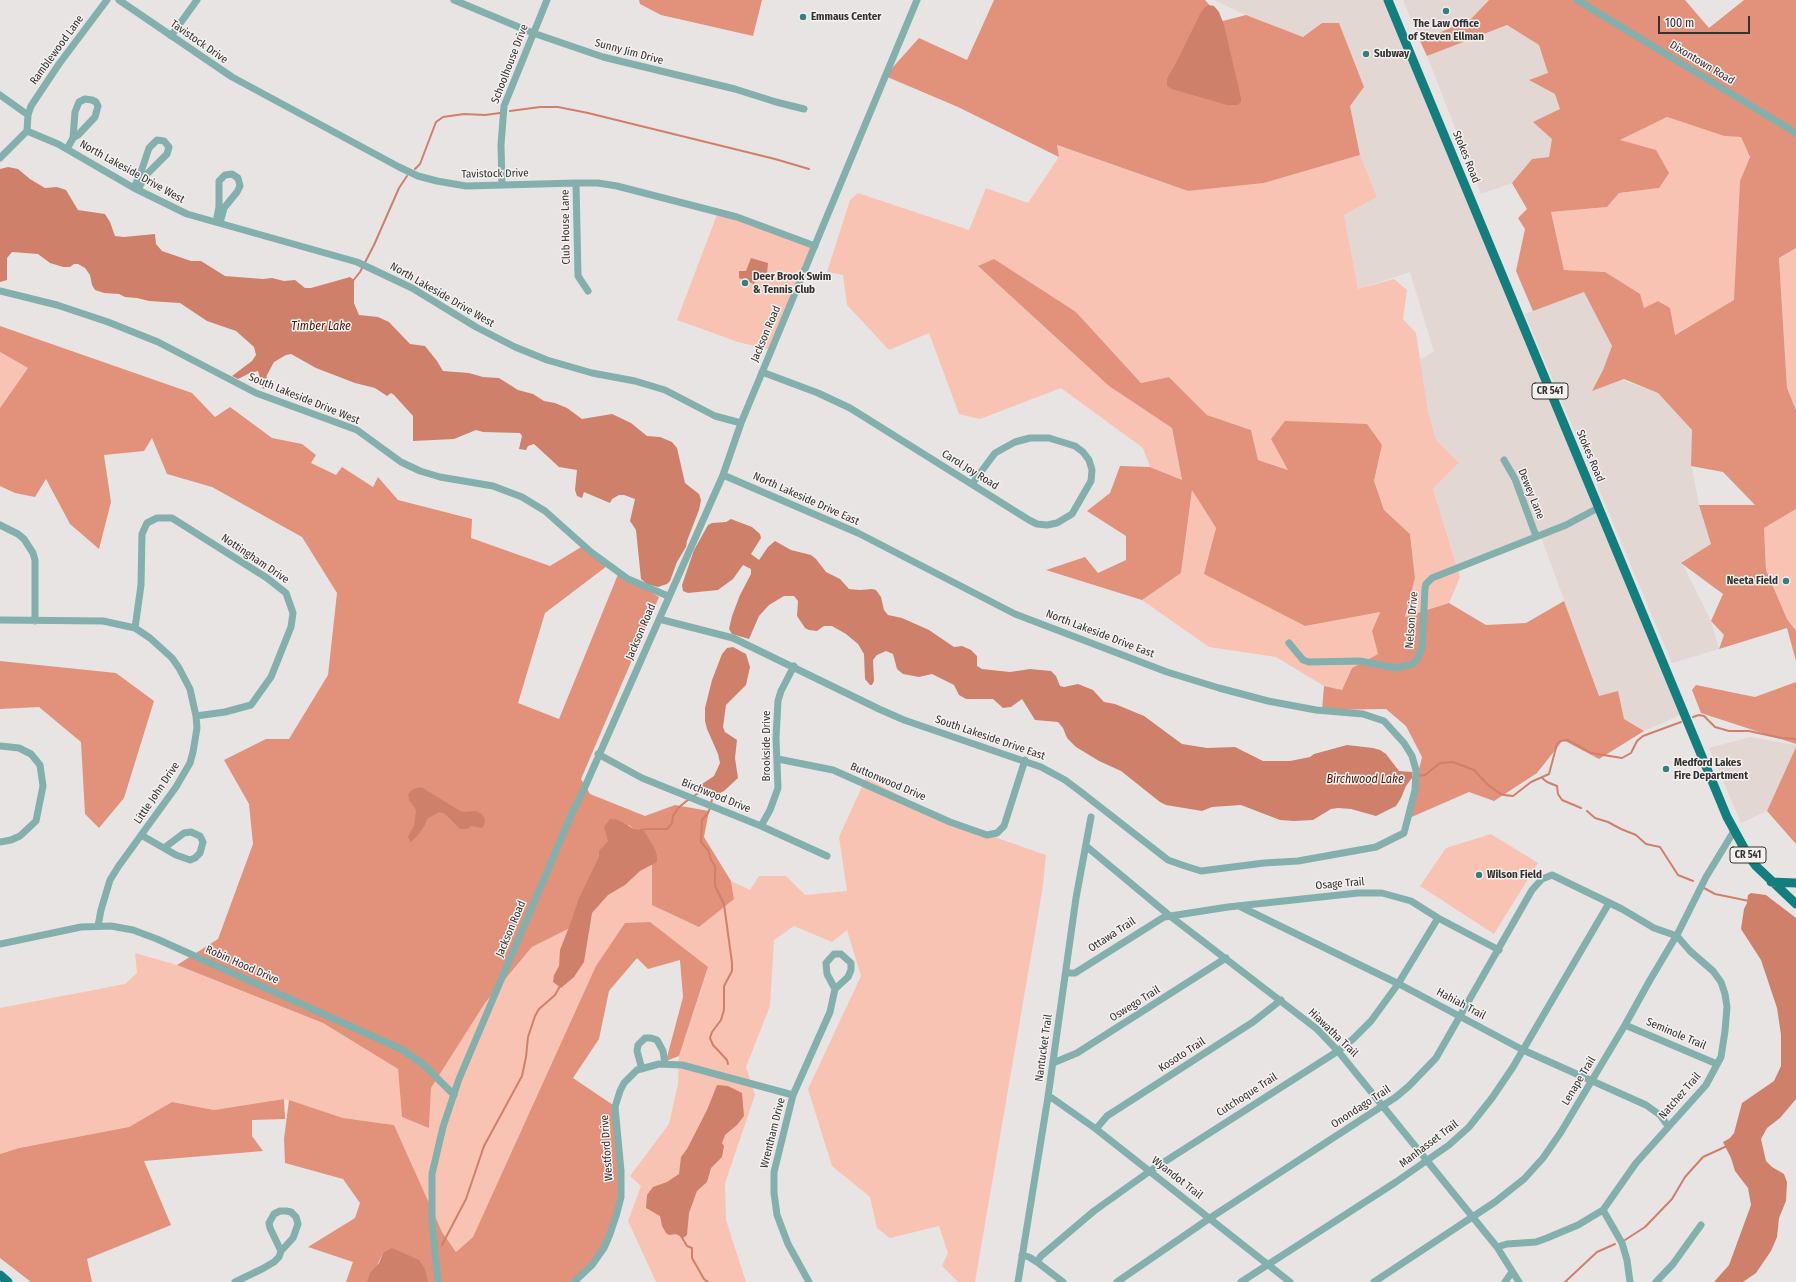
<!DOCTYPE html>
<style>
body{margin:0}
#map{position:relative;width:1796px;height:1282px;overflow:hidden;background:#e8e4e3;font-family:"Fira Sans Condensed",sans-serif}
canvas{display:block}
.scale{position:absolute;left:1658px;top:16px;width:92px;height:18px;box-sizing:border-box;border:2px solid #343332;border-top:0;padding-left:5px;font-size:12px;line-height:14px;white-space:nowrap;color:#343332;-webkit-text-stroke:3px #f5f1f0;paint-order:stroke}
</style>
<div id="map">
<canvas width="1796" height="1282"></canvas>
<div class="scale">100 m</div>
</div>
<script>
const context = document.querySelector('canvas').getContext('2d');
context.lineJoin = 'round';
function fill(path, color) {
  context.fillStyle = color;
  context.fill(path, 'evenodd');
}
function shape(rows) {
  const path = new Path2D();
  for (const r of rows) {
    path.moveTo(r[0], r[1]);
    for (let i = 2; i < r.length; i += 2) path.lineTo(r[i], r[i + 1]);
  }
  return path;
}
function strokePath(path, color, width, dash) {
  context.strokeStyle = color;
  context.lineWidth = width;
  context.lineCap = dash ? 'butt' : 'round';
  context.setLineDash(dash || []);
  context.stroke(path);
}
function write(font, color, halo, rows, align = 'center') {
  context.font = font + ' "Fira Sans Condensed",sans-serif';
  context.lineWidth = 3;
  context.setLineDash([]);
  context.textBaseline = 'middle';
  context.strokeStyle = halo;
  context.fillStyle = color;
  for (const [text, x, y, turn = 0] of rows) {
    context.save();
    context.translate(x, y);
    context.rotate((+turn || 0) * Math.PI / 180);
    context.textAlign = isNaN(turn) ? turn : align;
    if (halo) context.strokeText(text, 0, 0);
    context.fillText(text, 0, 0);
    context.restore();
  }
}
fill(shape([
 [1214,0,1388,0,1685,713,1644,731,1623,719,1618,691,1599,697,1540,534,1458,569,1433,489,1459,463,1436,440,1428,411,1420,359,1434,352,1410,272,1358,289,1344,215,1377,197,1360,155,1350,106,1364,87,1339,23,1322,23,1303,37,1246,15],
 [1403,0,1489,0,1471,19,1420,41],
 [1507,25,1539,45,1548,73,1530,80,1555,94,1560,109,1549,157,1532,159,1512,183,1481,194,1427,56],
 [1584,292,1612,346,1603,370,1592,391,1622,380,1658,393,1692,430,1691,463,1699,505,1711,544,1682,563,1711,621,1719,649,1672,663,1525,314],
 [1750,737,1796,745,1796,747,1767,811,1741,823,1709,748]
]), '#e2d7d3');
fill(shape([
 [1667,117,1724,136,1741,137,1750,157,1740,181,1735,300,1674,335,1670,308,1658,301,1644,308,1605,272,1564,270,1551,212,1607,207,1619,193,1659,188,1620,140],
 [1056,145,1188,191,1264,183,1360,155,1377,197,1344,215,1358,289,1394,279,1407,290,1403,319,1416,333,1428,411,1436,440,1459,463,1433,489,1460,577,1449,603,1405,617,1415,578,1410,534,1384,510,1374,481,1382,445,1289,470,1258,460,1251,430,1207,415,1169,377,1141,383,1076,312,978,266,1109,386,1172,428,1182,480,1150,467,1143,448,1061,388,980,419,959,414,929,333,889,350,847,305,843,275,827,272,850,200,858,193,969,230,986,188,1028,203,1059,157],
 [718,212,815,246,771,350,738,342,677,320],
 [1796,248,1796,410,1787,388,1779,258],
 [0,352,28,368,0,408],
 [1192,490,1216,528,1205,574,1305,626,1380,611,1372,631,1378,654,1352,668,1342,690,1324,686,1276,657,1209,647,1142,600,1181,573],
 [1796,509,1796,631,1787,619,1766,570,1764,528],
 [866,778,951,822,1046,855,1042,892,975,1282,958,1282,942,1266,948,1253,939,1226,890,1238,877,1228,870,1197,832,1166,808,1089,861,976,847,930,832,942,794,926,774,940,770,1006,746,1067,755,1095,725,1183,726,1220,746,1282,656,1282,628,1221,641,1186,630,1176,669,1124,678,1084,679,1056,708,968,625,923,473,1237,456,1252,442,1232,394,1125,343,1118,284,1099,214,1110,172,1102,129,1127,19,1148,0,1154,0,1008,125,984,137,973,135,953,177,965,323,1023,398,1069,402,1117,429,1127,431,1088,485,1003,532,947,568,929,629,825,652,844,652,905,734,899,731,881,750,890,759,876,786,876,805,895,847,891,839,837],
 [1491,834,1538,863,1494,934,1420,886,1446,848]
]), '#f9c3b3');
fill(shape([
 [639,0,762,0,753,36,661,15,640,4],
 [994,0,1205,0,1223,21,1246,15,1303,37,1322,23,1339,23,1364,87,1350,106,1360,155,1264,183,1188,191,1057,145,1059,157,958,107,885,76,919,38,967,60],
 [1489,0,1685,0,1709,28,1744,0,1796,0,1796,248,1779,258,1787,388,1796,410,1796,509,1764,528,1766,570,1787,619,1796,631,1796,661,1787,628,1719,649,1724,635,1711,621,1723,594,1681,563,1711,544,1699,505,1755,505,1723,472,1691,466,1692,430,1658,393,1624,379,1592,391,1603,370,1612,346,1584,292,1533,311,1516,271,1525,229,1518,218,1527,209,1512,183,1532,159,1549,157,1552,139,1533,122,1560,109,1555,94,1529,80,1548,73,1539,45,1507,25,1427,56,1420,41,1471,19],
 [1667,117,1724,136,1741,137,1750,157,1740,181,1734,300,1675,335,1670,308,1658,301,1644,308,1640,294,1605,272,1564,270,1551,212,1607,207,1619,193,1659,188,1669,173,1656,150,1620,140],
 [994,259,1076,312,1141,383,1169,377,1207,415,1251,430,1258,460,1288,470,1271,439,1285,421,1367,424,1382,445,1374,481,1384,510,1410,534,1415,578,1405,617,1449,603,1486,625,1526,623,1564,601,1599,696,1618,691,1624,719,1644,731,1599,759,1563,740,1537,773,1494,801,1469,792,1407,819,1422,757,1406,726,1386,709,1322,710,1324,686,1342,690,1352,668,1378,654,1372,631,1380,612,1305,626,1204,574,1216,528,1192,490,1181,573,1142,600,1046,570,1085,557,1098,573,1126,560,1126,536,1087,511,1110,493,1120,466,1150,467,1182,480,1172,428,1109,386,978,266],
 [0,326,192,393,215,417,230,407,272,438,302,444,316,455,311,463,336,475,342,467,373,487,378,477,398,500,472,519,471,538,550,566,583,546,607,566,545,613,518,703,559,719,619,572,659,597,581,779,590,794,645,816,675,805,709,811,704,837,731,881,734,899,699,927,652,905,652,844,629,825,568,929,532,947,485,1003,431,1088,429,1128,402,1117,398,1069,323,1023,177,965,218,939,253,844,249,804,224,760,266,739,289,739,328,675,337,593,302,537,212,487,167,474,152,438,144,451,104,455,111,502,99,549,70,524,46,479,35,497,15,493,0,486,0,408,28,368,0,352],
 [0,661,116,673,154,701,124,798,99,828,85,814,81,742,39,707,0,709],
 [1796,682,1796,744,1701,713,1692,690,1696,685,1755,697],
 [1796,747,1796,844,1767,811],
 [650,922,708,967,679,1056,666,1061,683,997,680,960,648,969,637,958,609,991,599,1039,573,1078,616,1107,621,1188,608,1241,578,1277,570,1282,424,1282,383,1253,369,1282,346,1282,353,1262,308,1247,355,1218,360,1203,343,1179,285,1163,284,1139,289,1100,343,1118,394,1125,442,1232,456,1252,473,1237,596,966,625,923],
 [284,1099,285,1119,252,1120,252,1136,263,1151,144,1161,171,1225,87,1259,92,1282,31,1282,0,1258,0,1154,19,1148,129,1127,172,1102,214,1110]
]), '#e2917a');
fill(shape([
 [1209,5,1214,6,1219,12,1224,25,1241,98,1241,102,1237,105,1227,105,1172,89,1167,86,1167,79,1178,59,1200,14,1205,7],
 [8,167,18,169,30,179,45,188,57,187,66,190,78,210,105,214,110,222,115,236,124,237,155,234,156,244,162,251,191,261,201,261,225,276,263,279,272,278,284,281,295,280,305,288,311,288,350,277,354,280,354,303,359,315,378,317,389,322,410,344,425,346,437,361,443,371,469,373,483,377,499,378,518,390,533,394,544,401,555,403,567,408,582,419,612,414,631,423,647,436,660,437,672,442,677,448,685,483,699,494,701,500,699,510,687,541,686,547,677,562,670,581,667,584,658,587,647,584,641,579,636,530,630,521,635,499,624,495,619,495,612,499,610,503,584,492,582,498,577,496,575,490,577,470,559,467,534,444,528,446,526,450,519,449,522,436,520,433,483,432,476,430,454,439,413,441,413,416,394,395,391,393,387,396,375,388,355,383,316,368,291,354,286,355,274,362,267,375,265,388,263,389,258,371,250,373,238,379,232,376,252,361,256,355,254,347,236,331,207,321,180,303,149,301,137,298,125,297,119,294,104,293,95,290,92,285,90,275,85,268,78,264,74,264,70,267,63,267,50,263,38,254,12,252,7,258,7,280,0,282,0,169],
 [751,258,768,263,767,274,758,274,754,284,739,278,739,271,746,271],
 [731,519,752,527,760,534,761,538,751,554,759,560,768,547,775,541,791,550,811,555,816,559,826,572,840,579,849,589,860,590,872,589,876,590,881,597,884,610,888,615,902,618,929,630,954,647,962,646,971,650,977,656,977,666,982,669,1010,672,1030,669,1051,671,1056,676,1060,686,1064,687,1078,684,1093,690,1104,702,1115,704,1144,716,1182,744,1207,748,1235,747,1263,761,1290,761,1310,757,1314,754,1347,745,1373,748,1380,750,1386,754,1399,771,1412,772,1412,778,1406,786,1401,798,1396,806,1376,816,1351,809,1338,808,1331,809,1313,820,1294,821,1280,820,1241,805,1212,807,1202,811,1166,805,1160,802,1121,771,1099,761,1076,747,1067,738,1063,728,1058,722,1035,720,1022,699,1011,707,1003,708,993,699,966,699,959,695,954,685,932,674,919,677,903,674,897,669,893,654,886,651,877,655,873,660,874,681,872,685,870,685,865,679,864,654,858,644,846,634,832,626,824,626,817,631,809,630,805,628,797,616,798,601,794,596,784,596,769,605,759,616,749,639,732,634,729,629,732,616,740,595,751,574,751,569,743,565,733,579,718,590,688,593,683,591,682,585,694,550,708,525,712,523,726,522],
 [733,647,746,654,750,667,746,685,726,705,723,727,725,732,737,740,735,758,738,778,724,791,714,796,708,796,698,790,699,786,714,776,720,763,718,754,707,729,705,721,705,708,712,680,722,654,727,648],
 [421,787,462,812,476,811,481,813,485,819,484,825,482,828,471,826,467,829,460,829,444,813,439,812,427,819,425,825,418,835,411,842,408,837,414,826,416,810,409,800,408,794,413,789],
 [610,819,618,820,634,829,644,831,655,849,657,856,657,862,640,871,625,885,608,895,592,913,584,962,574,977,561,988,553,982,554,975,559,966,560,950,572,919,579,898,599,857,599,851,608,841,604,827],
 [1751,893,1766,895,1796,918,1796,1099,1780,1118,1767,1128,1761,1139,1766,1161,1772,1167,1784,1174,1787,1182,1786,1201,1779,1218,1777,1237,1771,1251,1756,1273,1743,1282,1714,1282,1729,1265,1751,1205,1748,1188,1735,1171,1731,1158,1723,1142,1730,1138,1734,1133,1742,1103,1774,1081,1781,1066,1781,1035,1777,1008,1761,960,1741,929,1744,909,1747,903,1748,895],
 [717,1085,728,1086,742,1093,744,1116,737,1125,725,1135,722,1143,724,1146,722,1157,711,1168,707,1182,697,1191,689,1213,687,1235,683,1238,676,1234,669,1235,666,1233,662,1226,660,1216,646,1208,647,1195,653,1187,667,1182,679,1174,681,1157,687,1149,707,1110],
 [392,1248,419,1260,425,1269,428,1282,367,1282,370,1273,379,1263,383,1253]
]), '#cf806a');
strokePath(shape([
 [510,111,540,107,558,107,588,113,775,159,809,169],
 [415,169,420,164,436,122,443,117,464,114,485,115,500,113],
 [352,282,360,272,374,245,399,188,407,176],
 [1693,717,1699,715,1704,716,1715,727,1729,731,1749,731,1781,738,1796,739],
 [1417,776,1425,775,1440,763,1453,762,1474,770,1487,784,1499,793,1504,795,1513,796,1531,782,1549,774,1557,744,1560,741,1568,740,1591,753,1622,758,1631,753,1637,741,1643,736,1681,722],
 [1542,778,1547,782,1557,786,1558,794,1562,800,1581,808],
 [692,797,702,791],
 [711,804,713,795],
 [710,808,708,813,702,820,701,842,708,850,711,860,715,866,715,886,724,904,732,963,732,971,724,986,724,1010,721,1020,712,1032,710,1038,713,1045,727,1060,728,1064],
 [1587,811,1595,818,1608,822,1621,829,1636,835,1646,844,1660,847,1678,875,1693,881],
 [640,830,646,829,667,829,672,823,673,816,678,808,689,799],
 [1704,888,1715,894,1749,901],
 [681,1236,687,1246,692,1248,692,1258,704,1279,708,1282],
 [1625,1240,1645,1227,1672,1199,1685,1177,1703,1157,1727,1146],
 [442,1245,466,1199,484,1146,522,1076,526,1057,528,1037,535,1016,539,1009,555,995,560,986],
 [1565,1282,1597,1252,1615,1244]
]), '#cf806a', 2);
strokePath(shape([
 [119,0,232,77,399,167,418,176,437,181,466,186,576,183,598,183,617,186,737,217,815,246],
 [454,0,533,33,603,57,735,89,776,102,804,109],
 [1577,0,1796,133],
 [171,36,197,0],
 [0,95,28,115],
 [27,131,58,144,134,188,187,214,357,262,412,288,476,327,515,347,547,360,592,373,635,381,665,390,715,416,741,423],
 [27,131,28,115,31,106,59,64,107,0],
 [67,149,73,138,78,135,95,117,98,106,96,102,92,100,85,99,79,102,75,112,73,138],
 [0,158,27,131],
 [576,183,578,276,588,291],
 [502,185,501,145,504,106,547,0],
 [134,188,141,172,149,148,157,140,164,141,169,147,167,154,145,176,138,190],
 [216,222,219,207,219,181,225,175,232,174,238,178,240,186,237,192,224,208,220,223],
 [0,291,57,305,108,322,158,342,256,393,357,430,401,462,420,471,440,477,493,486,522,497,545,511,591,552,628,579,668,596],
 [762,372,818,393,850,408,1029,520,1037,524,1047,525,1057,523,1072,514,1091,481,1092,470,1089,460,1083,452,1075,446,1049,438,1030,438,1015,442,995,453,972,484],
 [1504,460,1515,479,1536,536],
 [0,525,18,534,24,539,33,553,35,560,35,621],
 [659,619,733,638,879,709,904,720,1041,767,1065,780,1081,792,1168,860,1185,866,1201,871,1264,863,1298,861,1376,847,1404,833,1415,790,1416,770,1412,756,1404,743,1384,721,1363,714,1316,710,1268,701,1219,688,1167,672,1015,614,858,533,723,475],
 [0,620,103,621,135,628,150,638,172,658,179,668,190,689,196,716,197,728,193,752,190,763,176,787,118,867,110,880,101,910,98,926],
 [135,628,141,585,142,534,147,523,157,518,172,518,267,578,286,593,293,613,291,627,271,677,251,705,225,712,196,716],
 [1289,643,1303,660,1309,662,1360,661,1396,668,1412,664,1417,660,1422,648,1425,588,1426,584,1432,578,1566,525,1598,508],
 [0,746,19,748,31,754,40,765,43,786,36,821,20,836,11,840,0,842],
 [598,754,642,778,761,826,827,856],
 [778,759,833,770,950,822,987,835,997,833,1004,826,1025,760],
 [761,826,770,810,778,788,776,738,778,701,781,691,794,666],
 [141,835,176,855,190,860,195,858,200,853,203,842,200,836,191,832,184,833,164,848],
 [1086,846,1170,916,1317,1029,1338,1051,1497,1247,1519,1282],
 [1239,906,1401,985,1523,1050,1646,1105,1660,1115,1668,1126],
 [0,944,81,927,111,926,133,930,157,939,401,1049,423,1064,454,1095],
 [1066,973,1075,973,1164,917,1228,907,1358,893,1382,893,1411,901,1438,918,1499,950],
 [1625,1025,1717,1064],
 [1053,1063,1077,1053,1226,958],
 [642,1069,637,1051,638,1045,645,1038,651,1038,657,1040,663,1051,665,1064],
 [1048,1097,1052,1098,1096,1129,1290,1282],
 [1096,1129,1107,1116,1253,1022,1281,1000],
 [1603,1210,1622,1243,1627,1260,1630,1282],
 [1022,1255,1029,1257,1037,1262,1063,1282],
 [1037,1262,1041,1256,1094,1211,1150,1171,1338,1051,1353,1039,1371,1021,1398,984,1438,918],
 [235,1282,262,1269,274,1262,279,1257,281,1251,293,1238,298,1224,296,1217,291,1212,286,1211,280,1211,274,1214,269,1223,270,1228,281,1251],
 [438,1282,432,1221,432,1174,443,1127,459,1079,572,813,584,789,723,475,741,423,917,0],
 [574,1282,592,1265,604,1248,610,1234,616,1216,621,1197,621,1171,615,1107,620,1091,624,1083,637,1070,659,1064,682,1065,793,1095],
 [809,1282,788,1244,777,1215,774,1193,774,1172,793,1095,830,1012,835,989,848,977,851,970,851,963,841,954,834,954,826,963,827,974,835,989],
 [1018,1282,1048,1097,1076,898,1091,817],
 [1117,1282,1210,1218,1396,1097,1409,1086,1436,1058,1532,890,1542,879,1552,875,1622,909,1654,928,1677,936,1690,951,1713,971,1721,982,1725,994,1727,1007,1725,1031,1721,1057,1706,1085,1636,1163,1603,1210,1578,1225,1547,1238,1536,1242,1507,1244,1497,1247],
 [1241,1282,1396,1182,1449,1145,1469,1127,1492,1098,1513,1067,1609,903],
 [1374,1282,1495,1202,1524,1179,1543,1158,1561,1132,1625,1025,1650,980,1678,933,1706,877,1734,831],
 [1505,1282,1512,1272],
 [1656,1282,1673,1264,1701,1225]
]), '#83afad', 7);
strokePath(shape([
 [1388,0,1727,817,1749,857,1756,866,1796,904],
 [1771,882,1796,883],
 [0,1275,8,1282]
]), '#127f7e', 9);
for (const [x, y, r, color] of [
 [1446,11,4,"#367f7e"],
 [803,17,4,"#367f7e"],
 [1366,54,4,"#367f7e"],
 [745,283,4,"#367f7e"],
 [1786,581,4,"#367f7e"],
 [1666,769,4,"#367f7e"],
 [1479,875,4,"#367f7e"]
]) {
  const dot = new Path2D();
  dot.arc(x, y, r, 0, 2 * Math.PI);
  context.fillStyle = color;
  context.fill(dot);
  strokePath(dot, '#f5f1f0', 1.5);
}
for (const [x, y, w] of [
 [1550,391,36],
 [1748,855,36]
]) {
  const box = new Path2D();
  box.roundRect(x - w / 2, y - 8, w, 16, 3);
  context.fillStyle = '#f5f1f0';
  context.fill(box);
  strokePath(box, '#343332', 1);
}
write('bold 10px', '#343332', null, [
 ["CR 541",1550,391],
 ["CR 541",1748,855]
]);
write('bold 11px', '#343332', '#f5f1f0', [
 ["Emmaus Center",811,17],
 ["The Law Office",1446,24,"center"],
 ["of Steven Ellman",1446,37,"center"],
 ["Subway",1374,54],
 ["Deer Brook Swim",753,277],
 ["& Tennis Club",753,290],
 ["Neeta Field",1778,581,"right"],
 ["Medford Lakes",1674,763],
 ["Fire Department",1674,776],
 ["Wilson Field",1487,875]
], 'left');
write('11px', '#343332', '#f5f1f0', [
 ["Tavistock Drive",199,42,35],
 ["Ramblewood Lane",57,50,-54],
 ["Sunny Jim Drive",629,52,15],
 ["Dixontown Road",1702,63,31],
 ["Schoolhouse Drive",510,64,-69],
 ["Stokes Road",1466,157,68],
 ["North Lakeside Drive West",132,172,29],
 ["Tavistock Drive",495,174,-1],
 ["Club House Lane",566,227,-91],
 ["North Lakeside Drive West",442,295,30],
 ["Jackson Road",766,334,-67],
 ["South Lakeside Drive West",304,399,22],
 ["Stokes Road",1590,456,67],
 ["Carol Joy Road",970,470,32],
 ["Dewey Lane",1531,494,68],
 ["North Lakeside Drive East",806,499,24],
 ["Nottingham Drive",255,559,34],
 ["Nelson Drive",1412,620,-85],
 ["Jackson Road",641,632,-67],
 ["North Lakeside Drive East",1100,634,21],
 ["South Lakeside Drive East",990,738,19],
 ["Brookside Drive",767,746,-90],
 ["Buttonwood Drive",888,782,23],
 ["Little John Drive",157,793,-56],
 ["Birchwood Drive",716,796,22],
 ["Osage Trail",1340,884,-5],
 ["Jackson Road",511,929,-67],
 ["Ottawa Trail",1112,935,-33],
 ["Robin Hood Drive",242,965,24],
 ["Oswego Trail",1135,1004,-32],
 ["Hahiah Trail",1461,1004,28],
 ["Hiawatha Trail",1333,1033,44],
 ["Seminole Trail",1676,1034,23],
 ["Nantucket Trail",1044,1048,-82],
 ["Kosoto Trail",1182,1055,-33],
 ["Lenape Trail",1579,1081,-59],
 ["Cutchoque Trail",1247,1095,-33],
 ["Natchez Trail",1680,1096,-49],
 ["Onondago Trail",1361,1107,-33],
 ["Wrentham Drive",773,1133,-76],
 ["Manhasset Trail",1429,1144,-37],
 ["Westford Drive",607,1148,-94],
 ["Wyandot Trail",1177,1178,38]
]);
write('italic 12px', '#491708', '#f5f1f0', [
 ["Timber Lake",321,327],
 ["Birchwood Lake",1365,780]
]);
</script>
